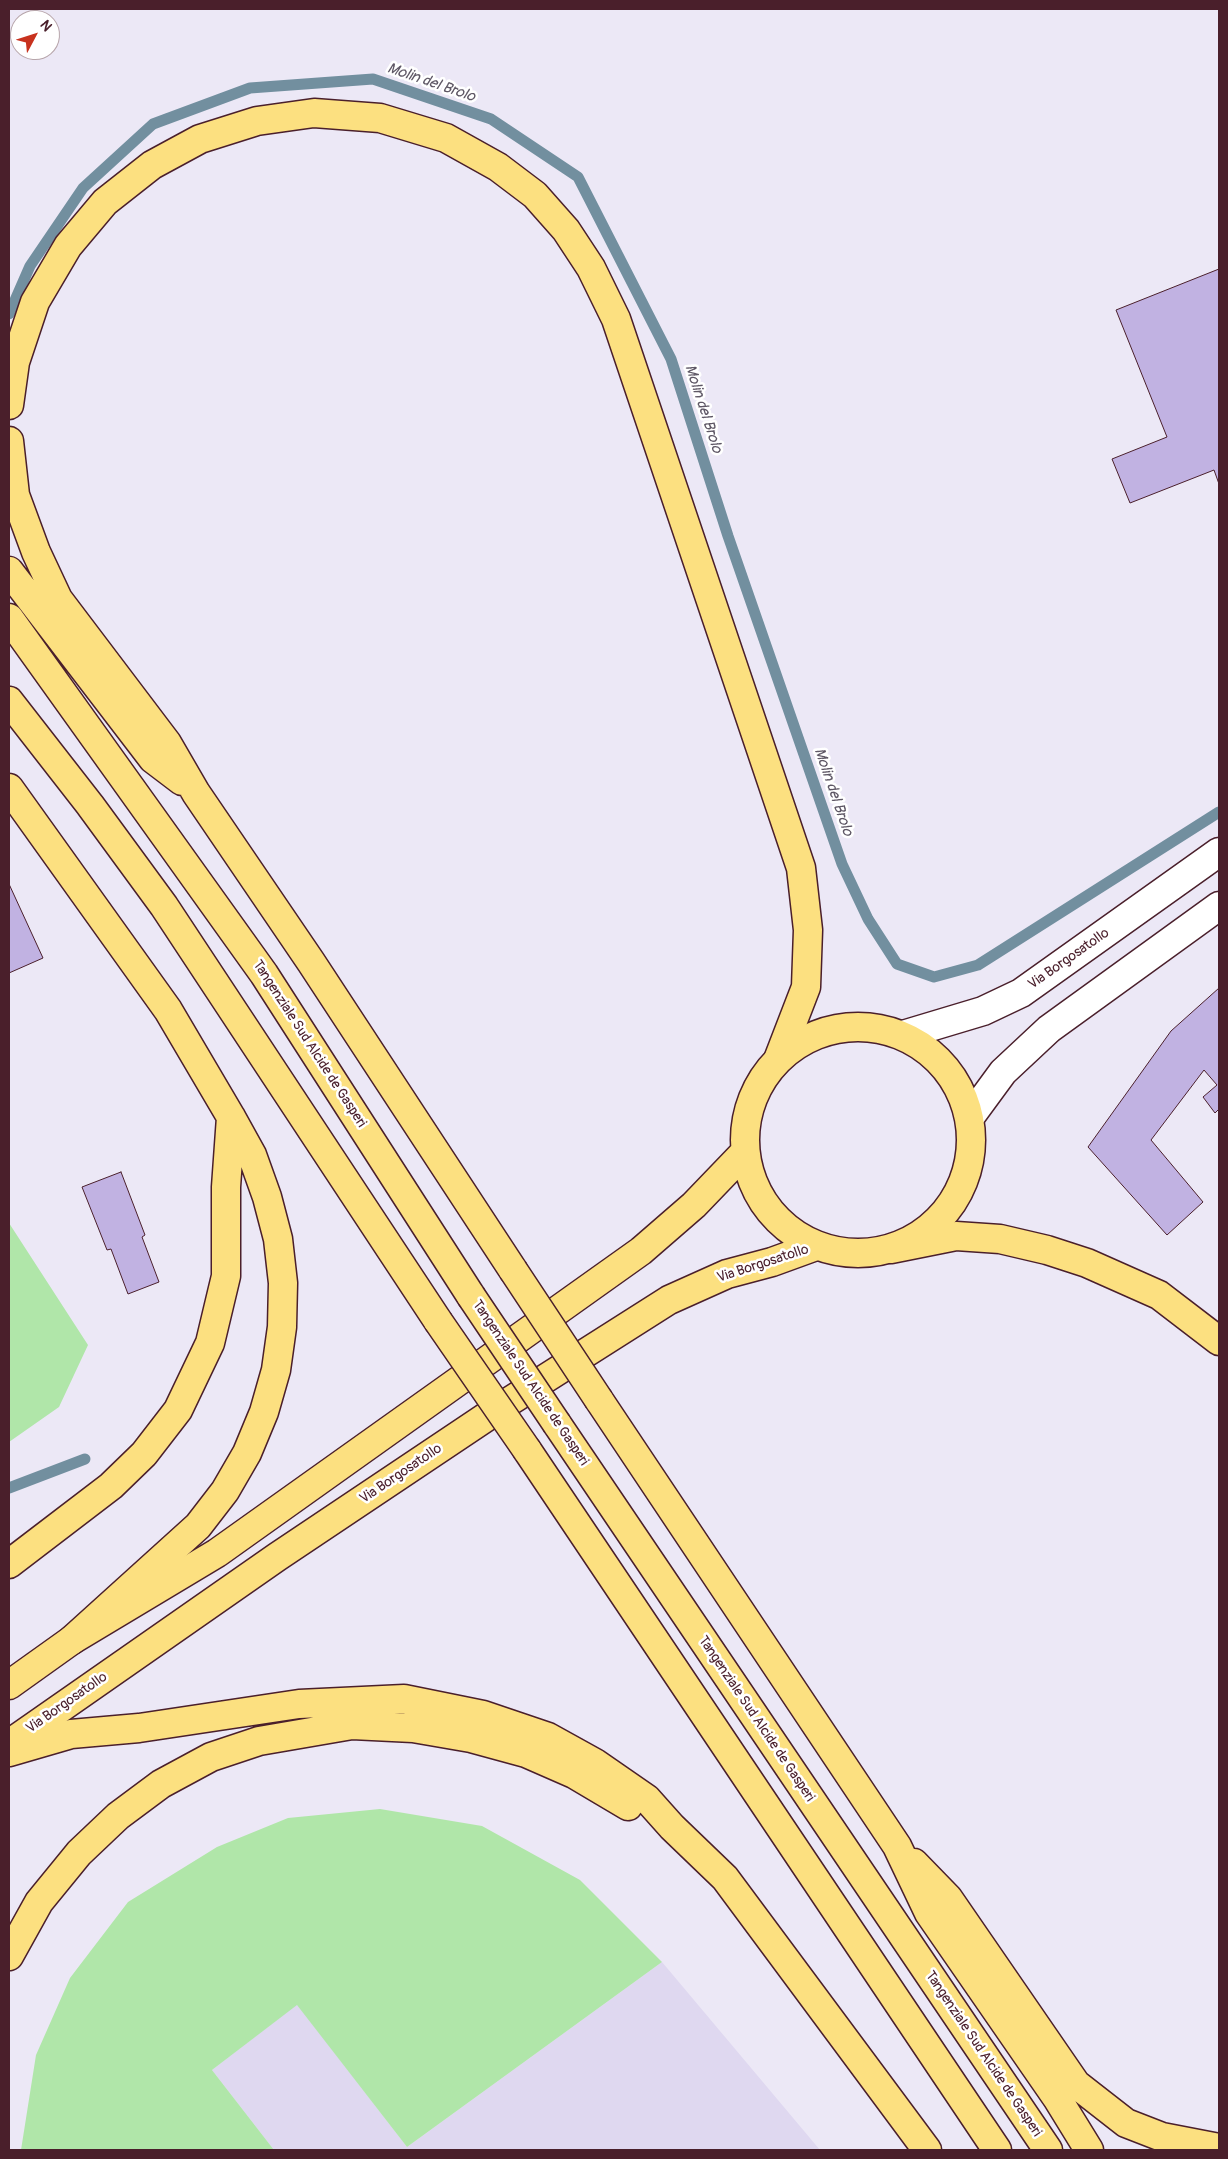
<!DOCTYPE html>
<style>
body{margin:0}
#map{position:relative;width:1228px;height:2159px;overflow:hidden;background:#ece8f6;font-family:Pangolin,sans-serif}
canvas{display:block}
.frame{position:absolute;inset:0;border:10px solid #4a1f2b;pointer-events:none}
.north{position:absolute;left:10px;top:10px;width:50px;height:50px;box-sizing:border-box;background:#fff;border:1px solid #b7a5aa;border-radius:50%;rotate:50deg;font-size:14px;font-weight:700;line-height:20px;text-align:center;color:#4a1f2b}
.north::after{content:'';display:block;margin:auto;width:18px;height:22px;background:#c8321e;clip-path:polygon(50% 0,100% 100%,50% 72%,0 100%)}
</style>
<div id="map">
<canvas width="1228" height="2159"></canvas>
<div class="frame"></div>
<div class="north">N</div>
</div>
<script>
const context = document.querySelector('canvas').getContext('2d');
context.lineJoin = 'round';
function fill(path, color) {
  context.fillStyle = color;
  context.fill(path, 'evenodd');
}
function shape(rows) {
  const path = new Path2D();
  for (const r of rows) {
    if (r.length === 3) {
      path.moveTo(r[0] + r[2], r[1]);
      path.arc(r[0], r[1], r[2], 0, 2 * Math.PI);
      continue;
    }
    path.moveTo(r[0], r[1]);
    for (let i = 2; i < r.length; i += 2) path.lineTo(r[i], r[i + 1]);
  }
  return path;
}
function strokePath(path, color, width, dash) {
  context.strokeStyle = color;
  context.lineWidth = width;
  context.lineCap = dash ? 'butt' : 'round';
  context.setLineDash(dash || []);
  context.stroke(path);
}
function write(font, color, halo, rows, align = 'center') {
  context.font = font + ' Pangolin,sans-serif';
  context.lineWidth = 5;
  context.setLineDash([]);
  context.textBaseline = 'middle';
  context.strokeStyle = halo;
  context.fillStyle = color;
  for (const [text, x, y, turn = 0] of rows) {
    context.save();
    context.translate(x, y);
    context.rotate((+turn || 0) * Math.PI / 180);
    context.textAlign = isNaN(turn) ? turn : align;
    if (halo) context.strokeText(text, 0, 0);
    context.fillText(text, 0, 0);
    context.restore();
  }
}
fill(shape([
 [662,1962,820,2150,274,2150,212,2070,297,2004,407,2147]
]), '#dfd8f0');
fill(shape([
 [9,1223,88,1345,59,1407,9,1442],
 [380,1809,482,1826,580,1880,662,1962,407,2147,297,2005,212,2070,274,2150,21,2150,36,2055,70,1978,128,1902,217,1847,288,1818]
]), '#b0e6a9');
strokePath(shape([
 [9,314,30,266,83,188,153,124,250,88,373,79,491,119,578,177,671,359,728,536,842,864,868,919,897,964,934,977,978,965,1219,812],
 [9,1488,85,1459]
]), '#728f9f', 11);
const building = shape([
 [1219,269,1219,484,1214,470,1130,503,1112,459,1167,437,1116,310,1219,269],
 [9,884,43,958,9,973,9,884],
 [1219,988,1219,1109,1215,1113,1203,1097,1217,1085,1204,1070,1151,1140,1203,1202,1167,1235,1088,1147,1171,1031,1219,988],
 [121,1172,145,1235,142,1237,159,1282,128,1294,111,1249,107,1250,82,1187,121,1172]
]);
fill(building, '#c1b2e2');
strokePath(building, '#4a1f2b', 1);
const secondary = shape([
 [903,1035,983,1011,1021,993,1219,852],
 [970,1117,1003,1072,1049,1029,1219,906]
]);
const primary = shape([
 [858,1140,113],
 [9,1685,72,1640,217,1553,641,1251,694,1205,744,1153],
 [9,1744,277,1557,510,1401,669,1300,727,1274,772,1262,816,1246]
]);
const trunk = shape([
 [9,405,15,362,35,302,68,246,105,202,152,165,200,139,257,121,314,113,380,118,446,138,498,167,535,195,566,230,591,268,616,319,801,868,808,930,806,987,779,1057],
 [9,441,15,495,36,552,58,599,167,743,196,793,311,962,513,1270],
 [9,571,153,759,182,781],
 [9,618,264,974,471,1296],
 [9,701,90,805,164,906,438,1321],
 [9,788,168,1010,231,1117,252,1155,267,1197,278,1239,283,1283,282,1327,276,1370,264,1412,247,1453,225,1491,198,1526,72,1640],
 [891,1249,956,1236,1000,1239,1047,1250,1087,1263,1159,1295,1219,1341],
 [599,1400,897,1846,929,1913,1057,2098,1089,2150],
 [557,1424,1048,2150],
 [527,1450,997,2150],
 [9,1564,111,1486,144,1454,178,1410,210,1343,226,1276,226,1187,231,1117],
 [9,1752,71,1734,139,1728,299,1704,404,1699,483,1715,548,1737,595,1763,647,1799,672,1827,725,1878,927,2150],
 [914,1863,948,1898,1076,2084,1126,2123,1162,2137,1219,2148],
 [9,1956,39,1902,79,1853,118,1816,161,1784,211,1757,259,1741,352,1725,413,1728,471,1738,526,1753,574,1774,628,1806]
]);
strokePath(secondary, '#4a1f2b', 31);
strokePath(primary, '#4a1f2b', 31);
strokePath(trunk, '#4a1f2b', 31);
strokePath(secondary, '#fff', 28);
strokePath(primary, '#fce080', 28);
strokePath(trunk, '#fce080', 28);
const trunkBridge = shape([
 [513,1270,599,1400],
 [471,1296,557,1424],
 [438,1321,527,1450]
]);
strokePath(trunkBridge, '#4a1f2b', 31, []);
strokePath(trunkBridge, '#fce080', 28);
write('14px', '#4a1f2b', '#fff', [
 ["Via Borgosatollo",1069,959,-35],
 ["Tangenziale Sud Alcide de Gasperi",309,1044,57],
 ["Via Borgosatollo",763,1264,-18],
 ["Tangenziale Sud Alcide de Gasperi",530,1383,56],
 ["Via Borgosatollo",401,1474,-34],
 ["Via Borgosatollo",67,1703,-35],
 ["Tangenziale Sud Alcide de Gasperi",756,1719,56],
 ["Tangenziale Sud Alcide de Gasperi",983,2054,56]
]);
write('italic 15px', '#5e5765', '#fff', [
 ["Molin del Brolo",431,83,19],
 ["Molin del Brolo",703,409,72],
 ["Molin del Brolo",833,792,71]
]);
</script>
